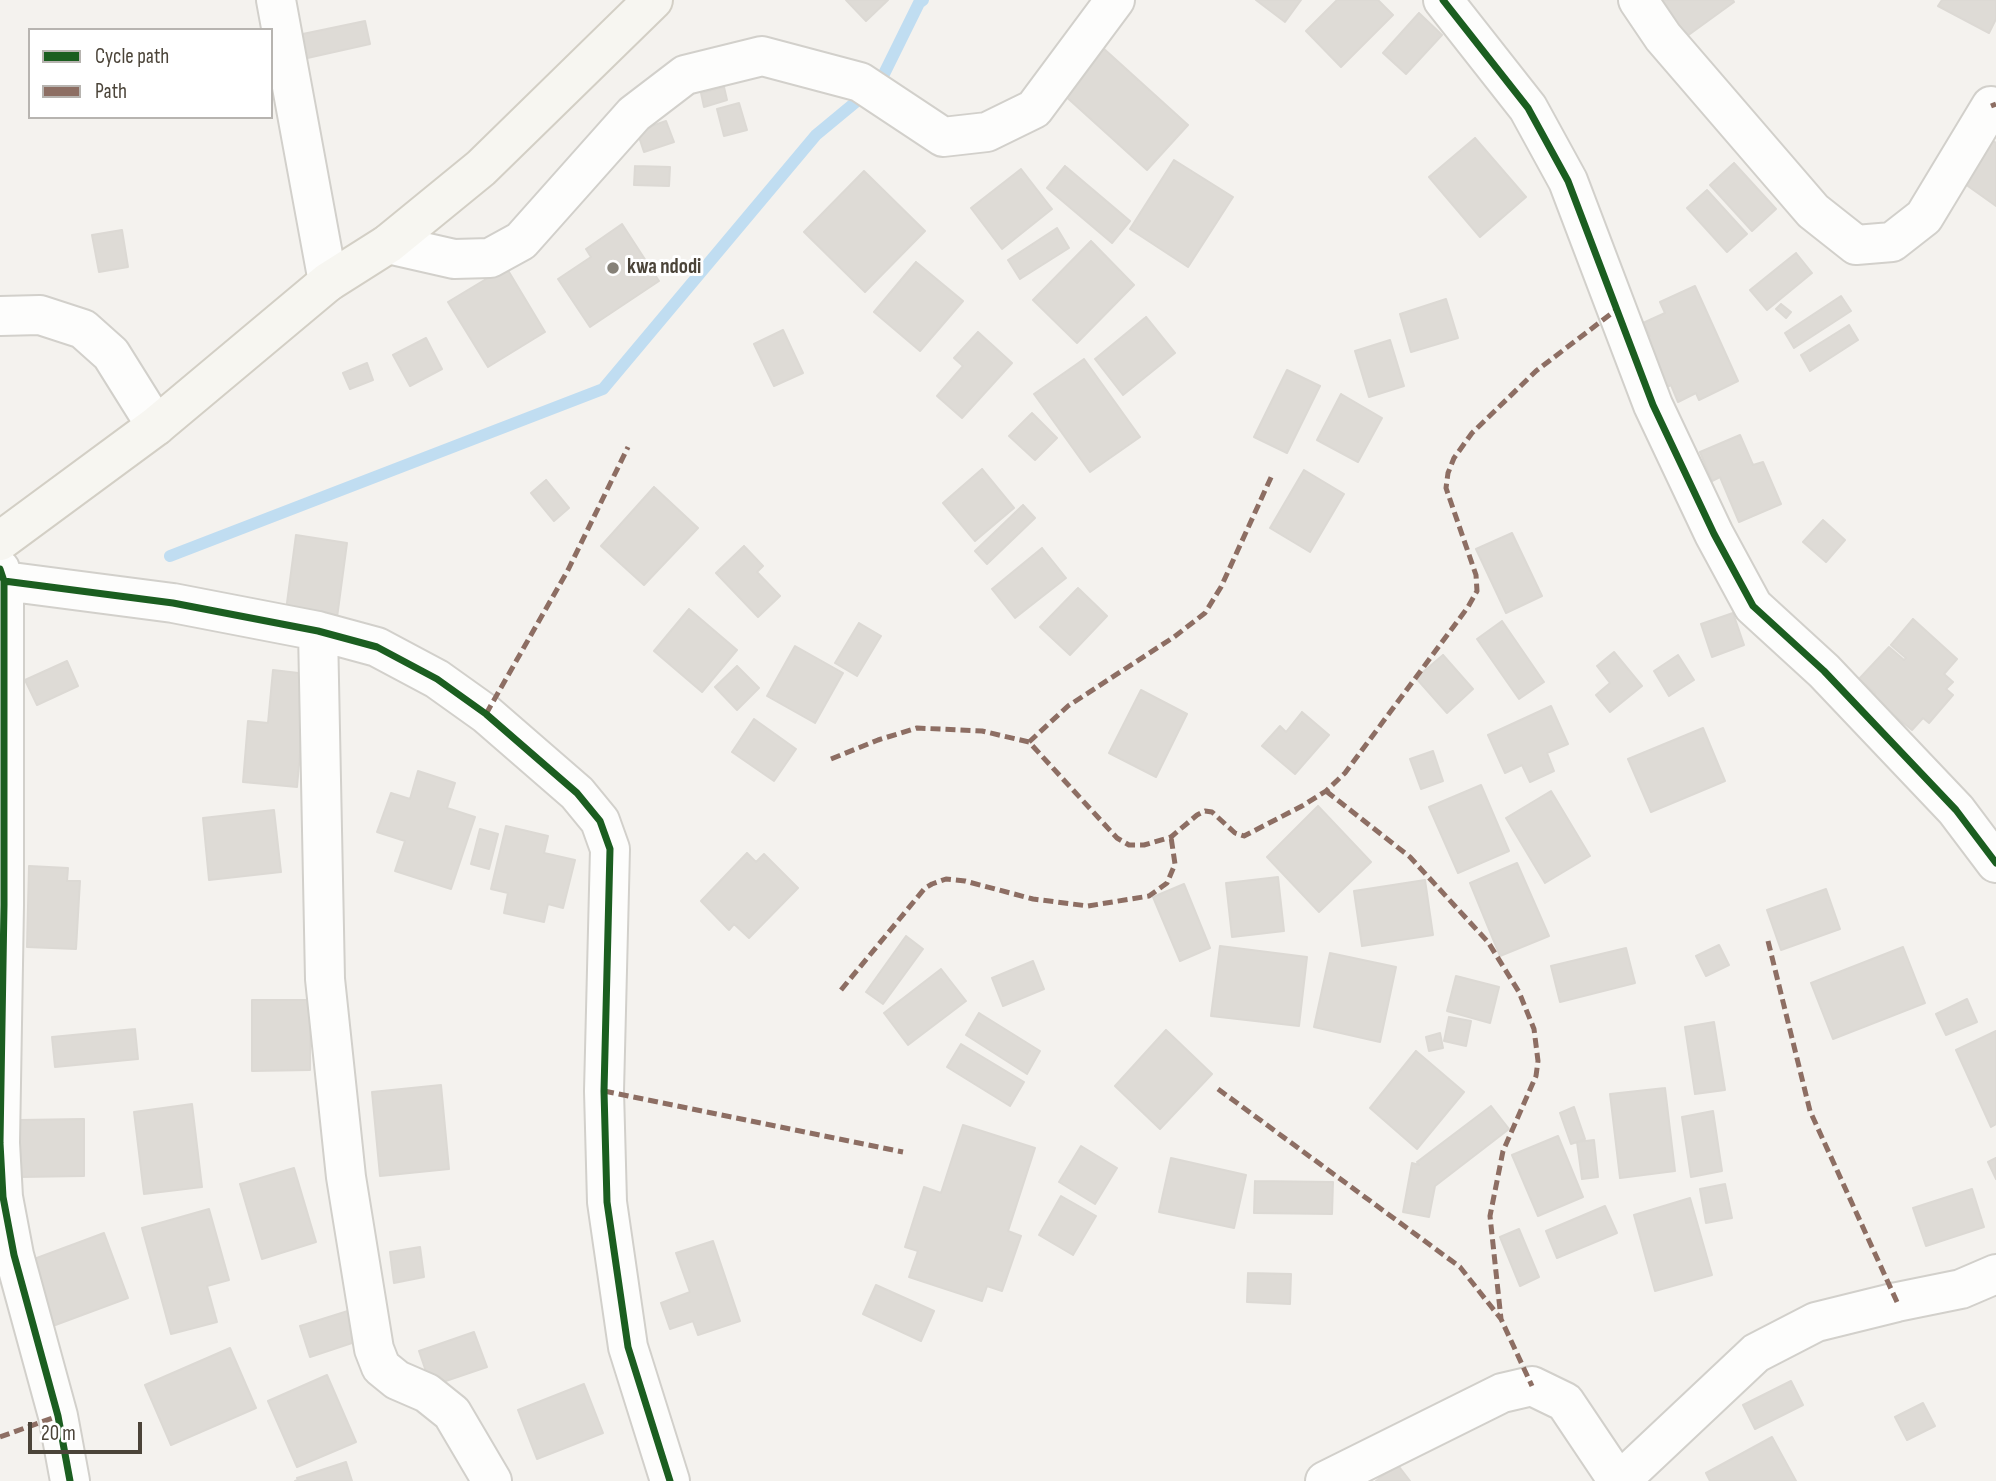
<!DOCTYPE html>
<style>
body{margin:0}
#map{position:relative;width:1996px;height:1481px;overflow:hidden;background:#f4f2ee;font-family:"Sofia Sans Condensed",sans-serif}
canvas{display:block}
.legend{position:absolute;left:28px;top:28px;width:245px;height:91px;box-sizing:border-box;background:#fff;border:2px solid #b7b4b0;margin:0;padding:9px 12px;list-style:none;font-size:21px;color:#4b4439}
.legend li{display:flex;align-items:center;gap:14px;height:35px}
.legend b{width:35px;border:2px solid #b7b4b0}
.scale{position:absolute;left:28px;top:1422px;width:114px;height:32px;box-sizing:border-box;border:4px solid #4b4439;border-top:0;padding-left:9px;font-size:21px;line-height:24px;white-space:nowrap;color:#4b4439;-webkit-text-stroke:5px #fff;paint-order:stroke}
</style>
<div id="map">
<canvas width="1996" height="1481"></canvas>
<ul class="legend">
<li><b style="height:9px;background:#1b5e20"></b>Cycle path</li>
<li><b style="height:9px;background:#8d6e63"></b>Path</li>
</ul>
<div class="scale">20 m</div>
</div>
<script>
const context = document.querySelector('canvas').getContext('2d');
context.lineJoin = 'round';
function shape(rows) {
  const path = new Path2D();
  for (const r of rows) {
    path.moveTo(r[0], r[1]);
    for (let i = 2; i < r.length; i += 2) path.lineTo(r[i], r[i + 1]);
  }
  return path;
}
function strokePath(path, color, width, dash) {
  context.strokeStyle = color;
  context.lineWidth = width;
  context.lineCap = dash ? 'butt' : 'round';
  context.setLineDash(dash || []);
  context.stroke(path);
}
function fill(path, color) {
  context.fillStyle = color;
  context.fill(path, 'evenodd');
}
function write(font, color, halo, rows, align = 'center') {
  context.font = font + ' "Sofia Sans Condensed",sans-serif';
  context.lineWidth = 6;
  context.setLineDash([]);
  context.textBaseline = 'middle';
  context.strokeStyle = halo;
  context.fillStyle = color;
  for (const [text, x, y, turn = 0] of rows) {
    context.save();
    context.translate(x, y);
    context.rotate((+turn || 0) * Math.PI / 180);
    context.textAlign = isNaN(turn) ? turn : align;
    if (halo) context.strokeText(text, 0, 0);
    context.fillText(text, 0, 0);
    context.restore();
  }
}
strokePath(shape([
 [170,556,603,389,816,135,880,82,919,3,923,0]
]), '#c0ddf1', 12);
const building = shape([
 [846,0,888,0,866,21,846,0],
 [1256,0,1301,0,1285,22,1256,0],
 [1337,0,1378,0,1393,15,1341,67,1306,31,1337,0],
 [1655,0,1733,0,1734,2,1683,39,1655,0],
 [1942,0,1996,0,1996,19,1989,33,1938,6,1942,0],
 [1419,13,1442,35,1406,74,1383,53,1419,13],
 [365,21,370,44,303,59,298,35,365,21],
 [1103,48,1188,125,1147,170,1062,93,1103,48],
 [724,87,727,100,704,107,701,93,724,87],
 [739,103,747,130,724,136,717,109,739,103],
 [666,121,674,142,644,152,637,131,666,121],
 [1988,137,1996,143,1996,206,1958,179,1988,137],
 [1475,138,1526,197,1480,237,1429,177,1475,138],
 [1174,160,1233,197,1188,267,1130,229,1174,160],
 [1734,163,1776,209,1752,231,1710,185,1734,163],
 [635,166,670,167,669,186,634,185,635,166],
 [1065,166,1130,221,1112,243,1047,188,1065,166],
 [1021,169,1052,209,1002,249,971,208,1021,169],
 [864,171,925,231,865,292,804,232,864,171],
 [1707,190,1747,234,1727,252,1687,208,1707,190],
 [622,224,659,281,590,327,558,279,591,257,586,249,622,224],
 [1057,228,1069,248,1020,279,1008,260,1057,228],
 [122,230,128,267,99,272,92,235,122,230],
 [1091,241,1134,285,1077,343,1033,300,1091,241],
 [1796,253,1812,273,1767,310,1750,290,1796,253],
 [916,262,963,301,920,351,874,312,916,262],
 [506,267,545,332,488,367,448,302,506,267],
 [1695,286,1738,381,1699,400,1696,393,1678,402,1671,385,1657,392,1643,339,1650,336,1643,323,1665,313,1660,302,1695,286],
 [1841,296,1851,311,1794,348,1785,333,1841,296],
 [1446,299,1458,338,1411,352,1400,314,1446,299],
 [1781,304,1791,312,1786,318,1776,309,1781,304],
 [1146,317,1175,353,1123,395,1095,359,1146,317],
 [1849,325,1858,340,1810,371,1801,355,1849,325],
 [783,330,803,373,774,386,754,344,783,330],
 [978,332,1012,363,962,418,937,396,963,366,954,358,978,332],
 [426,338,442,369,410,386,393,355,426,338],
 [1390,340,1404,386,1369,397,1355,351,1390,340],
 [1084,359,1140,437,1090,472,1034,394,1084,359],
 [367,363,373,380,350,389,343,373,367,363],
 [1287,370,1320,386,1287,453,1254,437,1287,370],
 [1341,394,1382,418,1358,462,1317,440,1341,394],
 [1032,413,1057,438,1035,460,1009,436,1032,413],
 [1740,435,1753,465,1763,462,1781,504,1739,522,1720,477,1712,481,1700,452,1740,435],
 [982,469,1014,508,975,541,943,503,982,469],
 [1304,470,1344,494,1310,552,1270,528,1304,470],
 [546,480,569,508,554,521,531,493,546,480],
 [654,487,698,528,644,585,601,546,654,487],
 [1023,505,1035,518,987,564,975,551,1023,505],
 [1823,520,1845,540,1826,562,1803,542,1823,520],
 [1512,533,1542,596,1506,613,1476,549,1512,533],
 [296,535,347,543,336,625,285,618,296,535],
 [744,546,763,566,757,572,780,596,758,617,716,573,744,546],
 [1042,548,1066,578,1015,618,992,589,1042,548],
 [1078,588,1107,616,1070,655,1040,627,1078,588],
 [689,609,737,650,702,692,654,651,689,609],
 [1733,613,1744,645,1712,657,1701,624,1733,613],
 [1913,619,1957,659,1944,674,1953,682,1946,689,1953,695,1929,723,1923,718,1912,730,1895,716,1888,725,1865,705,1875,693,1859,679,1889,647,1904,660,1906,658,1891,645,1913,619],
 [1502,621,1544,682,1519,699,1477,639,1502,621],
 [859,623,881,636,857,676,835,663,859,623],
 [795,646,843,673,815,723,767,696,795,646],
 [1614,652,1642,686,1610,712,1596,695,1610,683,1597,666,1614,652],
 [1443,655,1473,689,1447,713,1416,678,1443,655],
 [1678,655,1694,680,1669,696,1654,671,1678,655],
 [67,661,78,686,37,705,25,680,67,661],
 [737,666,759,688,737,710,715,687,737,666],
 [273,670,307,674,297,787,243,782,248,721,268,723,273,670],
 [1141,690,1187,714,1156,777,1109,753,1141,690],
 [1551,706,1568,744,1547,753,1554,771,1530,782,1522,765,1505,773,1488,735,1551,706],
 [1302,712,1329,735,1295,774,1262,746,1280,726,1286,732,1302,712],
 [754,719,796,749,774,781,732,752,754,719],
 [1703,728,1725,781,1651,812,1628,759,1703,728],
 [1433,751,1443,781,1421,789,1410,759,1433,751],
 [418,771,455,783,447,808,475,817,451,889,395,871,405,841,377,832,391,793,410,799,418,771],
 [1481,785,1509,851,1458,873,1429,807,1481,785],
 [1551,791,1590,856,1545,883,1506,818,1551,791],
 [1318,806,1371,862,1319,912,1267,857,1318,806],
 [274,810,281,872,209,880,203,818,274,810],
 [506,826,548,836,544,853,575,860,563,908,548,904,544,922,504,913,508,893,491,889,506,826],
 [480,829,498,834,489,869,471,864,480,829],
 [747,853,756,862,764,854,798,888,749,938,734,924,729,930,701,901,747,853],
 [1517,863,1549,936,1500,956,1470,883,1517,863],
 [29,866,68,868,67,881,80,881,76,949,27,947,29,866],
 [1278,877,1284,931,1232,937,1226,883,1278,877],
 [1425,880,1433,935,1362,946,1354,891,1425,880],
 [1184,884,1210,948,1180,961,1153,897,1184,884],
 [1826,889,1840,929,1781,950,1767,910,1826,889],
 [906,936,923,949,883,1004,866,992,906,936],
 [1719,945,1729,965,1706,976,1696,956,1719,945],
 [1220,946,1307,957,1299,1026,1211,1016,1220,946],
 [1903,947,1925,1003,1833,1039,1811,983,1903,947],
 [1626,948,1635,983,1560,1002,1551,966,1626,948],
 [1330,953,1396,967,1380,1042,1314,1027,1330,953],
 [1033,961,1044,989,1003,1006,992,978,1033,961],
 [941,969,966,1001,908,1045,884,1013,941,969],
 [1456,976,1499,987,1490,1023,1447,1011,1456,976],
 [1967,999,1977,1022,1946,1035,1936,1014,1967,999],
 [252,1000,310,1000,310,1070,252,1071,252,1000],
 [979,1013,1040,1051,1027,1074,966,1035,979,1013],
 [1449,1017,1471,1021,1466,1046,1444,1041,1449,1017],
 [1714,1022,1725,1090,1695,1094,1685,1027,1714,1022],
 [135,1029,138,1059,55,1067,52,1037,135,1029],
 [1166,1030,1212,1074,1160,1129,1115,1086,1166,1030],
 [1996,1031,1996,1124,1991,1127,1956,1050,1996,1031],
 [1440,1033,1443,1048,1429,1051,1426,1037,1440,1033],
 [961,1044,1024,1082,1010,1106,947,1067,961,1044],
 [1416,1051,1464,1092,1417,1149,1370,1108,1416,1051],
 [441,1085,449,1169,380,1176,372,1092,441,1085],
 [1665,1088,1675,1171,1620,1178,1610,1094,1665,1088],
 [192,1104,202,1187,144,1194,134,1112,192,1104],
 [1491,1106,1509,1129,1435,1186,1429,1217,1403,1212,1412,1163,1419,1165,1417,1162,1491,1106],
 [1574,1107,1585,1139,1571,1144,1560,1113,1574,1107],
 [1713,1111,1722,1171,1691,1177,1682,1117,1713,1111],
 [84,1119,84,1176,20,1177,20,1120,84,1119],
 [963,1125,1035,1148,1008,1231,1021,1236,1002,1291,987,1286,982,1301,909,1277,918,1251,905,1247,924,1187,941,1193,963,1125],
 [1558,1136,1583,1197,1538,1216,1512,1155,1558,1136],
 [1594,1140,1598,1177,1582,1179,1577,1142,1594,1140],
 [1081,1146,1117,1168,1095,1204,1059,1182,1081,1146],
 [1171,1158,1246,1175,1234,1228,1159,1212,1171,1158],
 [1996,1158,1996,1179,1988,1162,1996,1158],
 [294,1168,316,1242,262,1259,240,1184,294,1168],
 [1255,1181,1333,1182,1332,1214,1254,1213,1255,1181],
 [1725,1184,1732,1218,1706,1223,1700,1189,1725,1184],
 [1972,1189,1984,1227,1926,1246,1913,1208,1972,1189],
 [1061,1196,1096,1216,1073,1255,1039,1235,1061,1196],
 [1690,1198,1712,1275,1655,1291,1634,1215,1690,1198],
 [1605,1206,1617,1233,1557,1258,1546,1231,1605,1206],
 [209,1209,229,1280,207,1286,217,1322,171,1334,142,1228,209,1209],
 [1519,1229,1539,1277,1520,1286,1500,1237,1519,1229],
 [104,1233,128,1298,50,1327,26,1262,104,1233],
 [713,1241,740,1321,698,1335,693,1321,670,1329,661,1303,690,1292,676,1253,713,1241],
 [420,1247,424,1277,394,1283,390,1252,420,1247],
 [1248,1273,1291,1274,1290,1304,1247,1302,1248,1273],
 [876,1285,934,1311,921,1341,863,1314,876,1285],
 [351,1310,361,1340,310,1357,300,1326,351,1310],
 [474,1332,487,1367,431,1386,419,1351,474,1332],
 [230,1348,256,1408,171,1445,145,1385,230,1348],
 [327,1375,356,1442,297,1467,268,1401,327,1375],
 [1791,1381,1803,1405,1755,1429,1743,1405,1791,1381],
 [584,1384,603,1433,537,1459,518,1410,584,1384],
 [1923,1403,1935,1426,1907,1440,1895,1417,1923,1403],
 [1772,1437,1796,1481,1710,1481,1706,1473,1772,1437],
 [346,1462,352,1481,295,1481,298,1480,297,1478,346,1462],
 [1397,1464,1410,1481,1376,1481,1397,1464]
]);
fill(building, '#dedbd6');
strokePath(building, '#dcd9d4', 2);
const street = shape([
 [276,0,328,282],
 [1443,0,1528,108,1568,181,1653,405,1714,534,1753,606,1824,671,1956,810,1996,863],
 [1638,0,1663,37,1813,211,1856,245,1892,242,1924,217,1991,106],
 [388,244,454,259,490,258,521,241,634,114,685,75,762,56,860,82,943,137,987,132,1034,109,1115,0],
 [0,316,40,315,83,329,111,354,156,426],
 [0,569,4,581,4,905,0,1143,3,1197,14,1255,58,1416,70,1481],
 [4,581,173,603,318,631,377,647,437,679,486,714,577,793,600,821,610,849,604,1091,607,1202,628,1347,670,1481],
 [318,631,325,979,346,1177,374,1349,381,1367,397,1380,427,1393,452,1413,492,1481],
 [1325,1481,1502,1393,1532,1386,1565,1402,1618,1481],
 [1620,1481,1756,1353,1816,1322,1897,1302,1961,1289,1996,1274]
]);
const secondary = shape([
 [0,541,156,426,328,282,388,244,481,168,653,0]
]);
strokePath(street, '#d2d0cb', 42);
strokePath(secondary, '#d3cfc5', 42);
strokePath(street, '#fdfdfc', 38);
strokePath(secondary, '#f7f6f1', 38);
strokePath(shape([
 [1991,106,1996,104],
 [486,714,568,570,628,447],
 [1029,742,1068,706,1174,637,1205,613,1221,587,1273,473],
 [831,759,878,740,917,728,982,731,1029,742,1117,838,1129,845,1144,845,1171,837,1197,815,1205,811,1212,812,1235,833,1244,836,1302,806,1326,791,1345,773,1468,607,1477,591,1476,575,1446,488,1448,473,1454,458,1472,433,1536,371,1616,310],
 [1326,791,1410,857,1488,942,1519,992,1534,1029,1538,1061,1536,1076,1503,1151,1490,1216,1501,1319],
 [1768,941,1810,1111,1897,1302],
 [841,990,925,888,932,884,946,879,965,881,1033,899,1088,906,1149,896,1167,883,1175,864,1171,837],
 [1218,1089,1460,1267,1501,1319,1532,1386],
 [604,1091,903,1152],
 [0,1437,58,1416]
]), '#8d6e63', 5, [10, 5]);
strokePath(shape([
 [1443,0,1528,108,1568,181,1653,405,1714,534,1753,606,1824,671,1956,810,1996,863],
 [0,569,4,581,4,905,0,1143,3,1197,14,1255,58,1416,70,1481],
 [4,581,173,603,318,631,377,647,437,679,486,714,577,793,600,821,610,849,604,1091,607,1202,628,1347,670,1481]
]), '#1b5e20', 7);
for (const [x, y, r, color] of [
 [613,268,7,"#868178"]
]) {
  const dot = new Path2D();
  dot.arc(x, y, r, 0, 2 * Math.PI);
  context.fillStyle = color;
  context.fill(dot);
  strokePath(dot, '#fff', 2.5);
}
write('bold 21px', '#4b4439', '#fff', [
 ["kwa ndodi",627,268]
], 'left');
</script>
